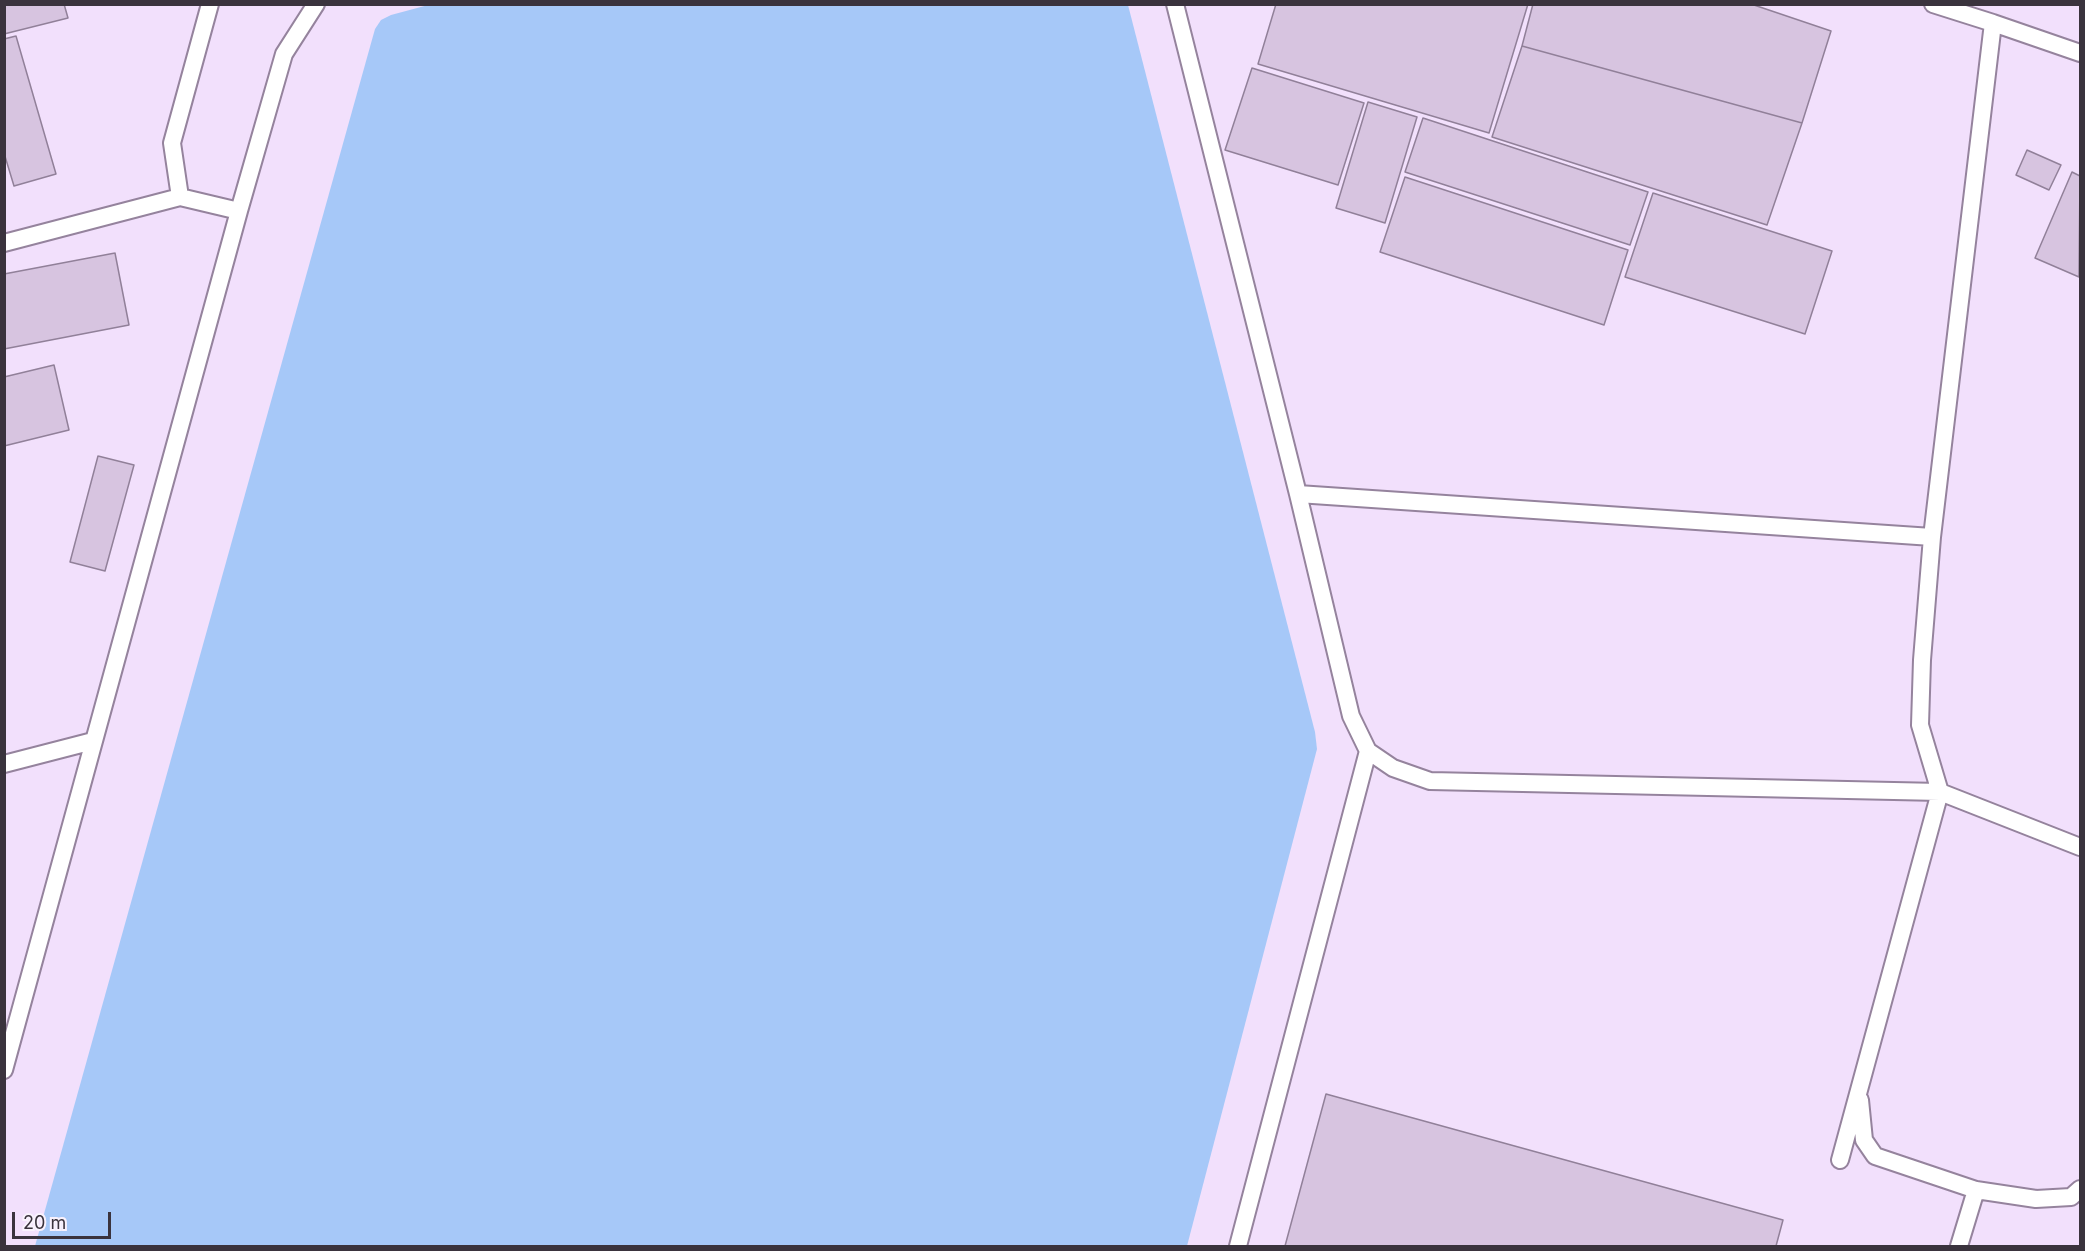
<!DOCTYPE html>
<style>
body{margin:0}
#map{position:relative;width:2085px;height:1251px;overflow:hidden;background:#f2e0fc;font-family:Inter,sans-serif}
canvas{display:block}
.frame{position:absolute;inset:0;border:6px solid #3a333d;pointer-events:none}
.scale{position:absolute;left:12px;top:1212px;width:99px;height:27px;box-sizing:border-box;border:3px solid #3a333d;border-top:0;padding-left:8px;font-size:18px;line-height:21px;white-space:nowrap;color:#3a333d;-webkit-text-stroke:4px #f9f2fd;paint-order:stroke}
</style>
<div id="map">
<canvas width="2085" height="1251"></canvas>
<div class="frame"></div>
<div class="scale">20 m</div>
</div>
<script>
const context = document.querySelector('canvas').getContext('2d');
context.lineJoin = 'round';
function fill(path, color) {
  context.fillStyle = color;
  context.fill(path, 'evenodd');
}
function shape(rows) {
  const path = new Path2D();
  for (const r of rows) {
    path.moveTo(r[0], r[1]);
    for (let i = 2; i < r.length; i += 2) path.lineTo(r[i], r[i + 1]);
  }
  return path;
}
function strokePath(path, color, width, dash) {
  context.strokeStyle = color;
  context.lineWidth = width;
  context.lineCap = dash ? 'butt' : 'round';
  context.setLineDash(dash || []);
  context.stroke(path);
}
fill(shape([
 [432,4,1128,5,1315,732,1317,749,1187,1246,35,1246,375,29,381,20,391,15]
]), '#a6c8f8');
const building = shape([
 [4,4,64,4,68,18,4,34,4,4],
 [1276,4,1528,4,1489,133,1258,64,1276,4],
 [1533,4,1751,4,1831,31,1802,123,1522,46,1533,4],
 [16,36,56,174,14,186,4,153,4,39,16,36],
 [1522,46,1802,123,1767,225,1492,137,1522,46],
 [1252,68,1364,103,1338,185,1225,150,1252,68],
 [1368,102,1417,117,1385,223,1336,208,1368,102],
 [1423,118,1648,192,1630,245,1405,172,1423,118],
 [2027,150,2061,165,2049,190,2016,175,2027,150],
 [2072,172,2080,176,2079,277,2035,258,2072,172],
 [1405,177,1628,250,1604,325,1380,252,1405,177],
 [1653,193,1832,251,1805,334,1625,277,1653,193],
 [115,253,129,325,4,349,4,274,115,253],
 [54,365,69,430,4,446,4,377,54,365],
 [98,456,134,465,105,571,70,562,98,456],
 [1326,1094,1783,1220,1776,1246,1285,1246,1326,1094]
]);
fill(building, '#d7c4e0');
strokePath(building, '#918099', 1.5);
const service = shape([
 [1175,4,1298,494,1351,716,1368,751,1393,768,1430,781,1940,792,2080,847],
 [1933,4,1993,23,2080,53],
 [180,197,172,143,210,4],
 [4,243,180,197,239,211],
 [1298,494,1932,537],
 [4,764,93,741],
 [4,1070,239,211,284,54,316,4],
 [1860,1100,1864,1140,1875,1156,1976,1190,2036,1199,2071,1197,2080,1189],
 [1840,1160,1940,792,1920,725,1922,660,1932,537,1993,23],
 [1238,1246,1368,751],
 [1959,1246,1976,1190]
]);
strokePath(service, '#95839d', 20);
strokePath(service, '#fff', 16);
</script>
